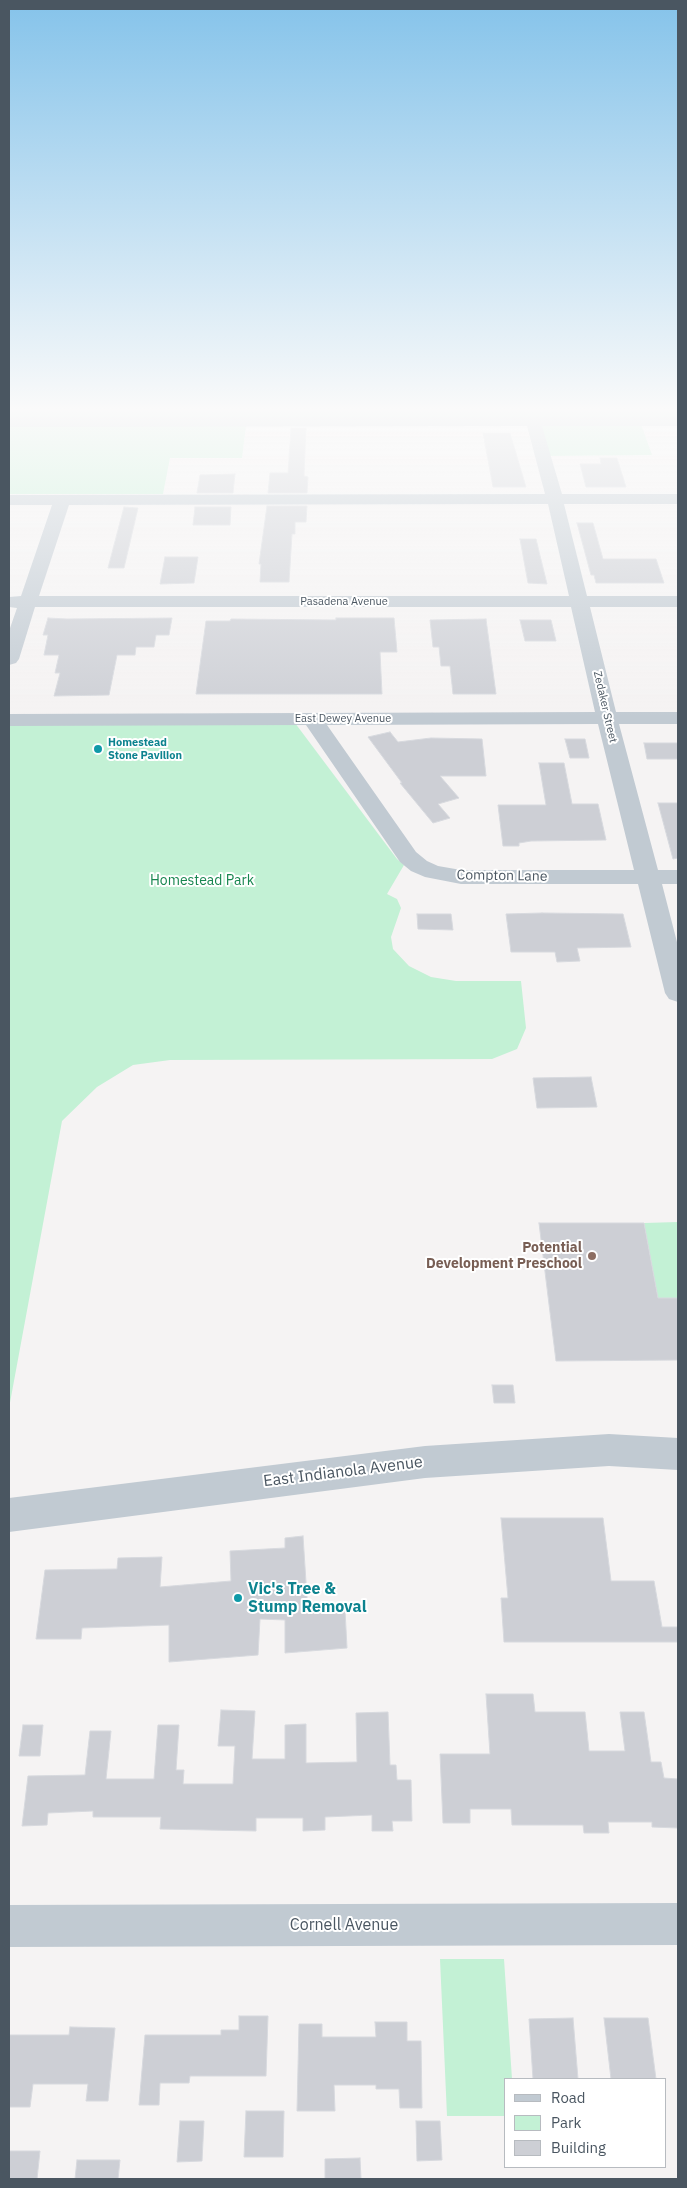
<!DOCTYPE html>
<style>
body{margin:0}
#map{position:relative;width:687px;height:2188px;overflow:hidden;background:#f5f3f3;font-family:"IBM Plex Sans",sans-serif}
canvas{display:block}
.frame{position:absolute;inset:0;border:10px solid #4a5661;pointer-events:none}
.legend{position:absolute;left:504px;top:2078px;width:162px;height:90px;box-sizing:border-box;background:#fff;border:1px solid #b7bbc0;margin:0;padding:6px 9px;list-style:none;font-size:15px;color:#4a5661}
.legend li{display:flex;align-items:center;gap:10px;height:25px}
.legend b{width:25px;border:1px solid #b7bbc0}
</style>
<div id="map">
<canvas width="687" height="2188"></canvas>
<div class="frame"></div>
<ul class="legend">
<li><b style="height:6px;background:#c1cad2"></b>Road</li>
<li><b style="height:14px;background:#c3f1d5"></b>Park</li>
<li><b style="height:14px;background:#cdcfd5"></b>Building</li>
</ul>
</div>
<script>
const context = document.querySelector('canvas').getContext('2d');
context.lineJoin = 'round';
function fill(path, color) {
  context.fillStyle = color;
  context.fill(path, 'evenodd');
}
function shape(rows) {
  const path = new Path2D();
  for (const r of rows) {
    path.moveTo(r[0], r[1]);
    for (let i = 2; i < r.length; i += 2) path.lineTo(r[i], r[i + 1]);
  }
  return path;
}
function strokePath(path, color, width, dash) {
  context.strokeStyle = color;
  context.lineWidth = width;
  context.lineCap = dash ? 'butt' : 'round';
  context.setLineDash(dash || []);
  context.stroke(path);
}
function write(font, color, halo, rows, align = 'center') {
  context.font = font + ' "IBM Plex Sans",sans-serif';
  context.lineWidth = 4;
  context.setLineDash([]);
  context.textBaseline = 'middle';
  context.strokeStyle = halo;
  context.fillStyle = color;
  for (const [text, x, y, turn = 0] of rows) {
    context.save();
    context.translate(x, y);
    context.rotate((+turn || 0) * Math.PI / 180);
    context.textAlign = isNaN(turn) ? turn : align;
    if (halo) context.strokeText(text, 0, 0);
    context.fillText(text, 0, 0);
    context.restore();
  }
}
fill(shape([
 [9,411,678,411,678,421,640,421,652,455,543,456,533,421,9,422],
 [9,426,246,426,242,458,170,458,163,494,9,494],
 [125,719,295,723,397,859,404,865,387,894,397,899,401,908,391,937,393,949,409,966,431,977,456,981,521,981,526,1028,517,1049,492,1059,170,1060,133,1065,97,1087,62,1121,9,1408,9,720],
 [678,1222,678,1298,658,1298,644,1223],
 [440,1959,504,1959,512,2079,506,2079,506,2116,447,2116]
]), '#c3f1d5');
const building = shape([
 [291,428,306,428,304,476,308,477,307,493,268,493,270,473,288,473,291,428],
 [483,433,510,433,526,487,493,487,483,433],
 [600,458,617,458,626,487,586,487,580,464,601,464,600,458],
 [235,474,233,493,197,493,200,475,235,474],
 [267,506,307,506,306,522,295,522,295,534,292,534,289,582,260,582,261,564,259,564,267,506],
 [124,507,138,508,124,568,108,568,124,507],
 [195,507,231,507,230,525,193,525,195,507],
 [577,523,593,523,603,559,656,559,664,583,596,583,594,575,591,575,577,523],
 [520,539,536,539,547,584,528,583,520,539],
 [165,557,198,557,194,583,160,584,165,557],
 [48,618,67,619,172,618,169,635,156,635,154,647,136,647,135,655,117,655,109,695,54,696,60,673,55,673,59,655,44,655,48,635,43,635,48,618],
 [336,618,394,618,397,652,380,652,382,694,196,694,206,621,230,621,231,619,336,620,336,618],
 [486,619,496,694,453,694,450,666,441,666,439,647,433,647,430,620,486,619],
 [520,620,551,620,556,641,525,641,520,620],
 [390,732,398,742,431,738,482,739,486,776,440,776,459,798,438,804,450,818,433,823,400,783,402,783,368,737,390,732],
 [565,739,585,739,589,758,570,758,565,739],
 [644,743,678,743,678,759,647,759,644,743],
 [539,763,564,763,572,804,598,804,606,840,531,841,519,843,519,846,503,846,498,805,546,805,539,763],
 [658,803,678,803,678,858,673,859,658,803],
 [542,913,623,914,631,947,577,948,580,961,557,962,555,952,511,952,506,914,542,913],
 [417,914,451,914,453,930,418,929,417,914],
 [591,1077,597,1107,537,1108,533,1078,591,1077],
 [539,1223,644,1223,658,1298,678,1298,678,1360,556,1361,539,1223],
 [492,1385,513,1385,515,1403,494,1403,492,1385],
 [501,1518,603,1518,611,1581,654,1581,662,1627,678,1627,678,1642,504,1642,501,1598,508,1598,501,1518],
 [303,1536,308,1613,345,1610,347,1648,285,1653,285,1620,260,1619,258,1655,169,1662,169,1625,82,1628,81,1639,36,1639,45,1570,117,1569,118,1558,162,1557,160,1587,231,1581,230,1551,285,1548,285,1538,303,1536],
 [486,1694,533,1694,535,1712,585,1712,589,1751,625,1751,620,1712,644,1712,651,1762,661,1762,664,1778,678,1779,678,1828,652,1827,652,1822,608,1822,609,1833,584,1833,583,1825,512,1825,511,1809,470,1809,470,1823,443,1823,440,1754,490,1754,486,1694],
 [221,1710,255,1711,252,1759,285,1759,285,1725,306,1724,306,1763,357,1762,356,1713,388,1712,390,1765,396,1765,397,1780,411,1780,412,1821,392,1821,393,1831,372,1831,372,1815,325,1817,325,1830,303,1831,303,1818,256,1818,256,1831,160,1829,161,1817,93,1817,93,1811,48,1813,47,1825,22,1826,28,1776,85,1775,90,1731,111,1731,106,1779,154,1779,158,1725,179,1725,176,1770,184,1770,183,1784,233,1784,235,1746,218,1746,221,1710],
 [23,1725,43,1725,40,1756,19,1756,23,1725],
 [239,2016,268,2016,266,2076,190,2076,189,2083,160,2083,159,2105,139,2105,145,2035,221,2035,221,2030,239,2030,239,2016],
 [573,2018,578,2079,533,2079,529,2019,573,2018],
 [604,2018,648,2018,656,2079,611,2079,604,2018],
 [375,2022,407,2022,407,2041,421,2041,422,2108,400,2108,399,2089,376,2089,376,2085,334,2085,335,2111,297,2111,299,2024,322,2024,322,2037,376,2037,375,2022],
 [70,2027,115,2028,108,2101,86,2101,88,2084,33,2084,30,2107,9,2107,9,2035,69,2035,70,2027],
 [246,2111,284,2111,283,2157,244,2157,246,2111],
 [180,2121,204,2121,202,2161,177,2162,180,2121],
 [416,2121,440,2121,442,2160,417,2161,416,2121],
 [9,2151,40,2151,37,2179,9,2179,9,2151],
 [360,2158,361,2179,325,2179,325,2159,360,2158],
 [77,2160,120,2160,118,2179,75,2179,77,2160]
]);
fill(building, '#cdcfd5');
strokePath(building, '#d7d9de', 1);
fill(shape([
 [9,417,678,417,678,426,542,426,562,494,678,494,678,504,564,504,587,596,678,596,678,607,590,607,616,712,678,712,678,724,619,724,658,870,678,870,678,884,662,884,678,946,678,1002,669,999,665,993,638,884,461,884,425,877,411,871,400,862,306,725,9,726,9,714,595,712,571,607,35,607,19,659,16,663,9,665,9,631,17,608,9,607,9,597,21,596,52,505,9,505,9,495,545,494,527,426,9,427,9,417],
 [548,504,569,596,39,596,69,505,548,504],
 [598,724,634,870,461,870,438,866,427,861,416,852,327,725,598,724],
 [609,1434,678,1438,678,1470,609,1466,425,1478,9,1532,9,1498,425,1446,609,1434],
 [678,1903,678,1945,9,1947,9,1905,678,1903]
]), '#c1cad2');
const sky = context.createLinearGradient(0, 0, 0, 718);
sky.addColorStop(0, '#85c3ea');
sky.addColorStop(0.57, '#fafafa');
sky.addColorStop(1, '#fafafa00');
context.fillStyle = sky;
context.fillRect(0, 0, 687, 718);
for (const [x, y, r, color] of [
 [98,749,5,"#0f9aa8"],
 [592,1256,5,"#8d6e63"],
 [238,1598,5,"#0f9aa8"]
]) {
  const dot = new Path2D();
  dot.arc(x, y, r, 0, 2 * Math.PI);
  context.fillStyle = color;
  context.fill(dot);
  strokePath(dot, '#fff', 2);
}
write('11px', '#4a5661', '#fff', [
 ["Pasadena Avenue",344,602],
 ["Zedaker Street",605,707,77],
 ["East Dewey Avenue",343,719]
]);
write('bold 11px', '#0d838f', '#fff', [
 ["Homestead",108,743],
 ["Stone Pavilion",108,756]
], 'left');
write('14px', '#4a5661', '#fff', [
 ["Compton Lane",502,876,1]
]);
write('14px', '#17864f', '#fff', [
 ["Homestead Park",202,881]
]);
write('bold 14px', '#785e54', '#fff', [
 ["Potential",582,1248],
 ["Development Preschool",582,1264]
], 'right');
write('16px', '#4a5661', '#fff', [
 ["East Indianola Avenue",343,1472,-7],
 ["Cornell Avenue",344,1925]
]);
write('bold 16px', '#0d838f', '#fff', [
 ["Vic's Tree &",248,1589],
 ["Stump Removal",248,1607]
], 'left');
</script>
